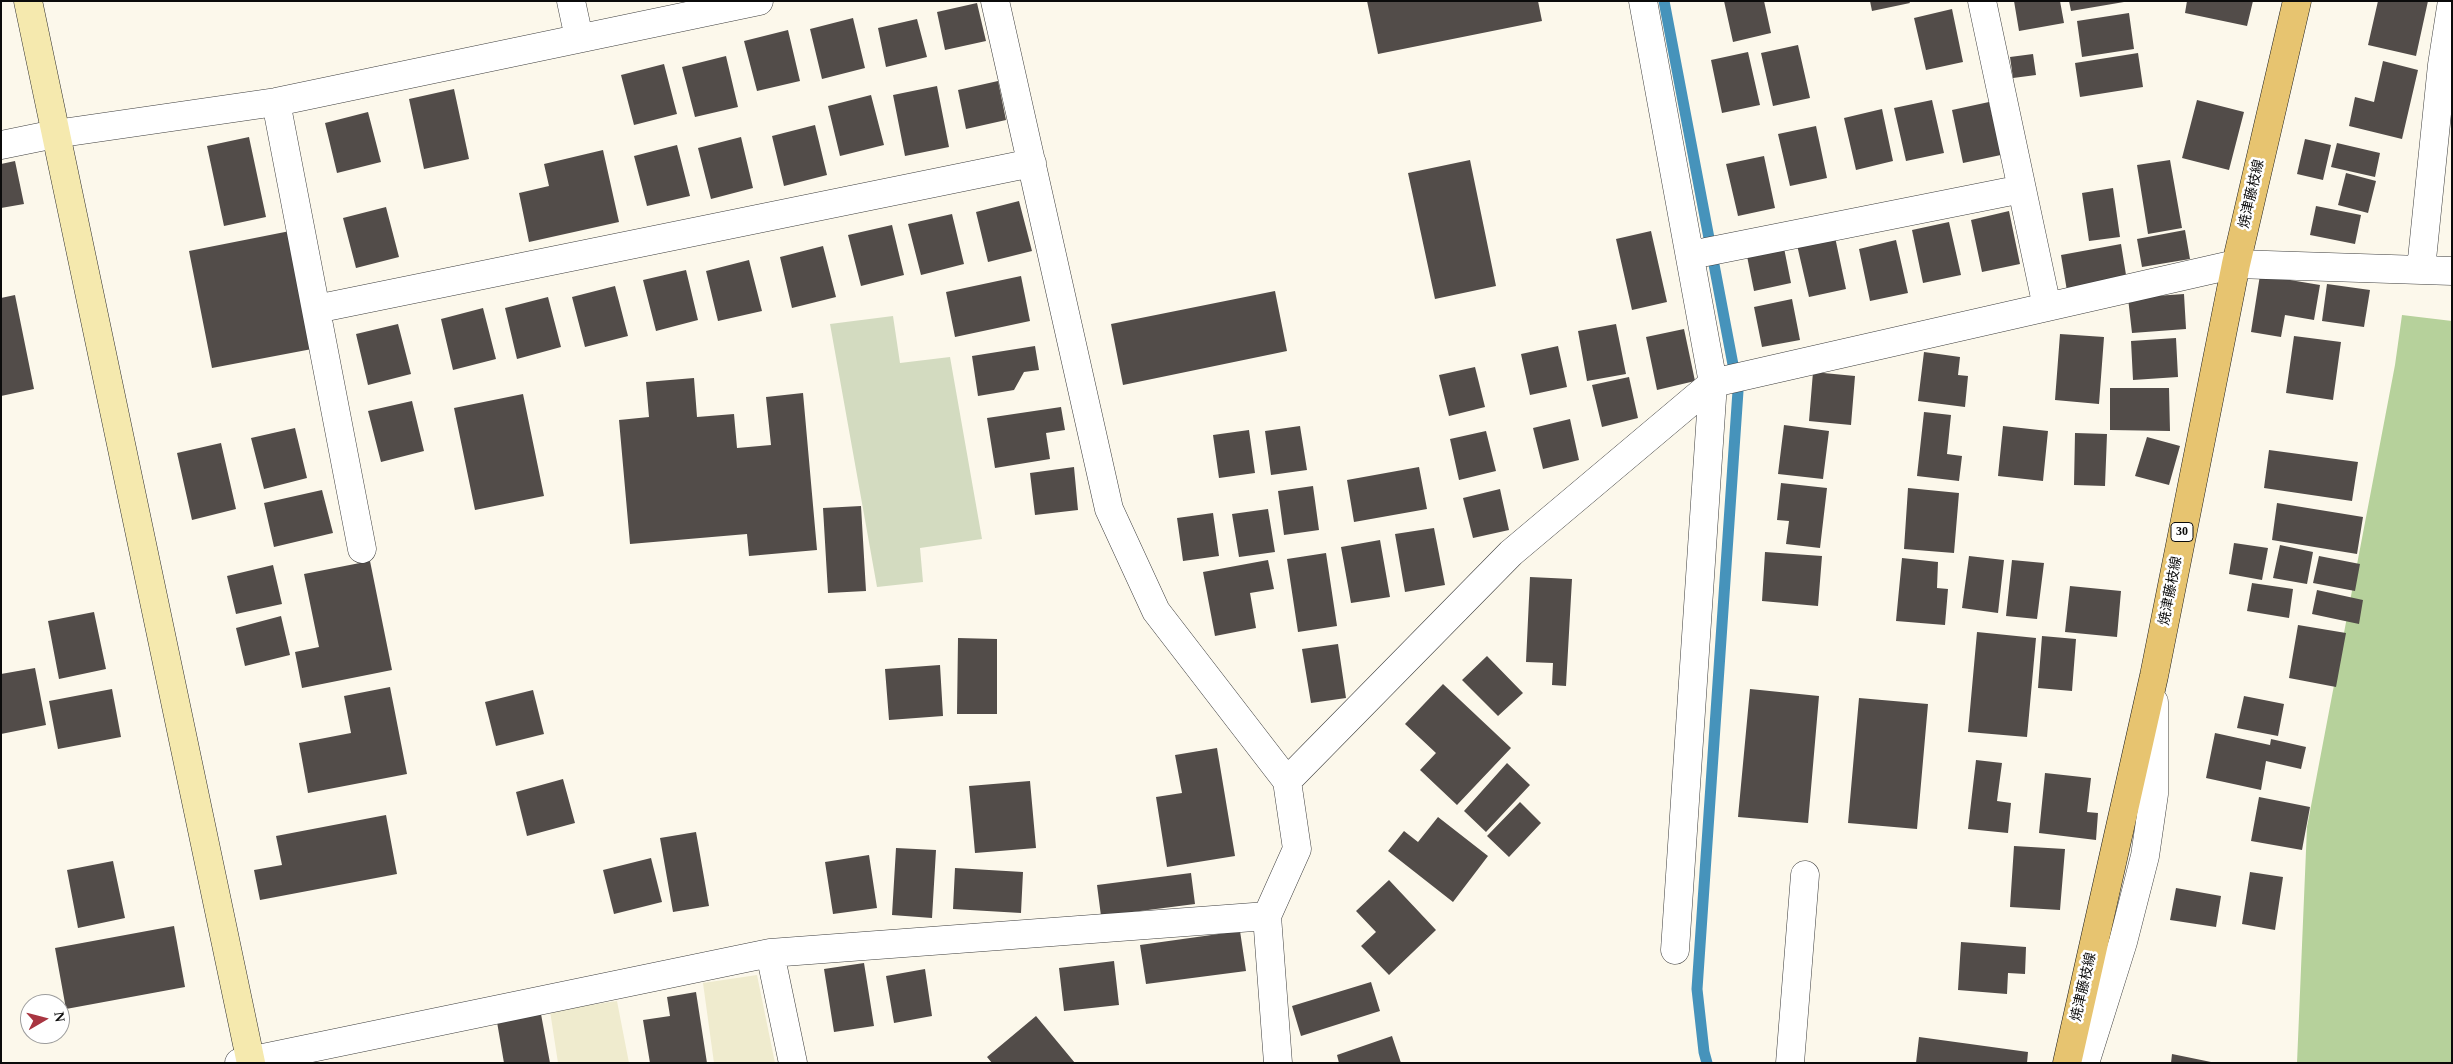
<!DOCTYPE html>
<meta charset="utf-8">
<style>
body{margin:0}
#map{position:relative;width:2453px;height:1064px;overflow:hidden;background:#fcf8eb;font-family:"Times New Roman",serif}
canvas{display:block}
.frame{position:absolute;inset:0;border:2px solid #0b0b0b;pointer-events:none}
.north{position:absolute;left:20px;top:994px;width:50px;height:50px;box-sizing:border-box;background:#fff;border:1px solid #9d9d9d;border-radius:50%;rotate:82deg;font-size:14px;font-weight:700;line-height:20px;text-align:center;color:#0b0b0b}
.north::after{content:'';display:block;margin:auto;width:18px;height:22px;background:#a83541;clip-path:polygon(50% 0,100% 100%,50% 72%,0 100%)}
</style>
<div id="map">
<canvas width="2453" height="1064"></canvas>
<div class="frame"></div>
<div class="north">N</div>
</div>
<script>
const context = document.querySelector('canvas').getContext('2d');
context.lineJoin = 'round';
function fill(path, color) {
  context.fillStyle = color;
  context.fill(path, 'evenodd');
}
function shape(rows) {
  const path = new Path2D();
  for (const r of rows) {
    path.moveTo(r[0], r[1]);
    for (let i = 2; i < r.length; i += 2) path.lineTo(r[i], r[i + 1]);
  }
  return path;
}
function strokePath(path, color, width, dash) {
  context.strokeStyle = color;
  context.lineWidth = width;
  context.lineCap = dash ? 'butt' : 'round';
  context.setLineDash(dash || []);
  context.stroke(path);
}
function write(font, color, halo, rows, align = 'center') {
  context.font = font + ' "Times New Roman","Noto Sans JP",serif';
  context.lineWidth = 5;
  context.setLineDash([]);
  context.textBaseline = 'middle';
  context.strokeStyle = halo;
  context.fillStyle = color;
  for (const [text, x, y, turn = 0] of rows) {
    context.save();
    context.translate(x, y);
    context.rotate((+turn || 0) * Math.PI / 180);
    context.textAlign = isNaN(turn) ? turn : align;
    if (halo) context.strokeText(text, 0, 0);
    context.fillText(text, 0, 0);
    context.restore();
  }
}
fill(shape([
 [757,975,775,1063,714,1063,703,983],
 [617,1001,629,1063,558,1063,550,1011]
]), '#efebce');
fill(shape([
 [2402,315,2452,321,2452,1063,2297,1063,2307,827,2395,365]
]), '#b6d19b');
fill(shape([
 [893,316,900,363,950,357,982,539,920,548,923,582,877,587,830,324]
]), '#d3dbc0');
strokePath(shape([
 [1664,1,1738,391,1697,989,1704,1052,1707,1063]
]), '#4693bb', 11);
fill(shape([
 [1367,1,1538,1,1542,21,1378,54],
 [1724,1,1764,1,1771,33,1733,42],
 [1870,1,1909,1,1910,3,1872,11],
 [2014,1,2060,1,2064,23,2019,31],
 [2069,1,2123,1,2124,2,2071,11],
 [2187,1,2253,1,2247,26,2185,13],
 [2378,1,2428,1,2416,56,2368,45],
 [977,3,986,41,945,50,937,12],
 [1952,9,1963,62,1926,70,1914,18],
 [2129,13,2134,49,2082,57,2077,21],
 [853,18,865,68,822,79,810,29],
 [917,19,927,57,886,67,878,28],
 [788,30,800,81,757,91,744,41],
 [1798,45,1810,98,1773,106,1761,53],
 [1748,52,1760,105,1722,113,1711,60],
 [2138,53,2143,87,2080,97,2075,63],
 [2033,54,2036,75,2013,78,2010,57],
 [726,56,738,107,695,117,682,67],
 [2383,61,2418,70,2402,139,2349,126,2355,97,2374,102],
 [664,64,677,114,634,125,621,75],
 [998,81,1006,120,966,129,958,90],
 [937,86,949,147,905,156,893,95],
 [454,89,469,159,424,169,409,99],
 [871,95,884,145,840,156,828,106],
 [1932,100,1944,153,1906,161,1894,108],
 [2197,100,2244,112,2229,170,2182,158],
 [1989,102,2001,155,1963,163,1952,110],
 [1882,109,1893,161,1856,170,1844,118],
 [368,112,381,162,337,173,325,123],
 [815,125,827,175,784,186,772,136],
 [1816,126,1827,178,1790,186,1778,134],
 [249,137,266,217,224,226,207,146],
 [741,137,753,188,711,199,698,148],
 [2305,139,2331,145,2323,180,2297,174],
 [2337,143,2380,153,2375,177,2331,167],
 [677,145,690,196,647,206,634,156],
 [603,150,619,222,529,242,519,193,549,186,544,164],
 [1764,156,1775,208,1738,216,1726,164],
 [1470,160,1496,286,1435,299,1408,173],
 [2170,160,2182,228,2148,234,2137,165],
 [15,161,24,204,1,208,1,164],
 [2346,173,2376,181,2368,213,2338,205],
 [2113,188,2120,237,2089,241,2082,193],
 [1019,201,1032,251,988,262,976,212],
 [2316,206,2361,215,2355,244,2310,235],
 [386,207,399,257,356,268,343,218],
 [2009,211,2020,264,1982,272,1971,220],
 [952,214,964,264,921,275,908,224],
 [1949,222,1961,275,1923,283,1912,230],
 [892,225,904,275,861,286,848,235],
 [2185,230,2190,259,2142,267,2137,239],
 [290,231,312,349,212,368,189,251],
 [1651,231,1667,302,1632,310,1616,239],
 [1835,237,1846,289,1809,297,1797,245],
 [1896,240,1908,293,1870,301,1859,249],
 [1783,243,1791,283,1754,291,1746,251],
 [2121,244,2127,281,2067,291,2061,255],
 [823,246,836,297,792,308,780,257],
 [749,260,762,311,718,321,706,271],
 [686,270,698,320,656,331,643,280],
 [2260,275,2320,285,2314,320,2285,315,2281,337,2251,332],
 [1021,276,1030,321,955,337,946,292],
 [2327,284,2370,290,2364,327,2322,321],
 [615,286,628,336,585,347,572,297],
 [1275,291,1287,351,1123,385,1111,324],
 [2184,294,2186,329,2132,333,2128,298],
 [15,295,34,389,1,396,1,298],
 [548,297,561,347,517,359,505,308],
 [1792,299,1800,340,1762,347,1754,307],
 [483,308,496,359,453,370,441,319],
 [398,324,411,374,368,385,356,334],
 [1616,324,1626,374,1587,381,1578,331],
 [1684,329,1695,381,1657,390,1646,337],
 [2060,334,2104,337,2099,404,2055,400],
 [2294,336,2341,342,2333,400,2286,393],
 [2176,338,2178,377,2133,380,2131,341],
 [1035,346,1039,370,1024,372,1014,390,978,396,972,356],
 [1558,346,1567,387,1530,395,1521,354],
 [1924,352,1960,357,1958,375,1968,376,1965,407,1918,401],
 [1475,367,1485,407,1449,416,1439,375],
 [1813,372,1855,376,1851,425,1809,421],
 [1629,377,1638,418,1602,427,1592,385],
 [694,378,697,417,734,414,737,448,771,445,766,397,803,393,817,550,749,556,747,534,630,544,619,420,649,417,646,382],
 [2110,388,2169,388,2170,431,2110,430],
 [523,394,544,496,475,510,454,408],
 [412,401,424,451,381,462,368,411],
 [1061,407,1065,430,1046,433,1050,459,995,468,987,418],
 [1924,412,1951,415,1947,454,1962,456,1959,481,1917,476],
 [1570,419,1579,460,1543,469,1533,428],
 [1784,425,1829,431,1823,479,1778,474],
 [1300,426,1307,470,1271,475,1265,431],
 [2003,426,2048,431,2043,481,1998,476],
 [295,428,307,478,264,489,251,438],
 [1249,430,1255,473,1219,478,1213,435],
 [1486,431,1496,471,1459,480,1450,439],
 [2075,433,2107,434,2105,486,2074,485],
 [2147,437,2180,446,2169,485,2135,476],
 [221,443,236,509,192,520,177,453],
 [2269,450,2358,462,2352,501,2264,488],
 [1074,467,1078,510,1035,515,1030,473],
 [1419,467,1427,509,1354,522,1347,480],
 [1781,483,1827,488,1820,548,1786,544,1789,521,1777,520],
 [1313,486,1319,530,1284,535,1278,491],
 [1908,488,1959,493,1954,553,1904,549],
 [1500,489,1509,530,1473,538,1463,498],
 [322,490,333,533,274,547,264,503],
 [2277,503,2363,517,2357,554,2272,540],
 [861,506,866,591,828,593,823,508],
 [1268,509,1275,552,1239,557,1232,514],
 [1213,513,1219,556,1183,561,1177,518],
 [1434,528,1445,585,1405,592,1395,534],
 [1380,540,1390,597,1351,603,1341,547],
 [2234,543,2268,548,2262,580,2229,574],
 [2280,545,2313,552,2307,584,2273,578],
 [1765,552,1822,556,1818,606,1762,601],
 [1326,553,1337,626,1298,632,1287,559],
 [1969,556,2004,560,1998,613,1962,608],
 [2319,556,2360,564,2355,591,2313,583],
 [1902,558,1938,562,1937,588,1948,589,1945,625,1896,621],
 [1268,560,1274,589,1250,593,1256,628,1215,636,1203,572],
 [2012,560,2044,563,2037,619,2006,616],
 [370,561,392,670,302,688,295,652,319,647,304,574],
 [273,565,282,604,236,614,227,576],
 [1530,577,1572,579,1566,686,1552,685,1553,663,1526,662],
 [2252,583,2293,589,2289,618,2247,611],
 [2070,586,2121,591,2117,637,2065,632],
 [2317,590,2363,600,2359,624,2312,614],
 [94,612,106,669,59,679,48,621],
 [281,616,290,655,245,666,236,628],
 [2298,625,2346,633,2336,687,2289,678],
 [1977,632,2036,638,2027,737,1968,732],
 [2042,636,2076,639,2072,691,2038,688],
 [958,638,997,639,997,714,957,714],
 [1338,644,1346,698,1311,703,1302,649],
 [1487,656,1523,693,1498,716,1462,680],
 [940,665,943,716,889,720,885,669],
 [35,668,46,725,1,734,1,674],
 [1443,684,1511,748,1457,805,1420,770,1436,753,1405,724],
 [390,687,407,774,308,793,299,743,351,733,344,696],
 [112,689,121,737,58,749,49,701],
 [1750,689,1819,696,1808,823,1738,817],
 [533,690,544,734,496,746,485,702],
 [2244,696,2284,704,2278,736,2237,728],
 [1859,698,1928,704,1917,829,1848,823],
 [2215,733,2270,745,2271,739,2306,747,2301,769,2266,761,2261,790,2206,778],
 [1217,748,1235,856,1167,867,1156,797,1182,793,1175,755],
 [1976,760,2002,763,1997,801,2011,803,2008,833,1968,829],
 [1507,763,1530,785,1486,832,1464,811],
 [2045,773,2091,778,2087,812,2098,813,2096,840,2039,833],
 [563,779,575,823,527,836,516,792],
 [1030,781,1036,848,975,853,969,786],
 [2259,797,2310,807,2302,850,2251,841],
 [1520,802,1541,823,1509,857,1487,836],
 [386,815,397,874,260,900,254,870,282,865,276,836],
 [1438,817,1488,856,1453,902,1388,851,1404,831,1418,842],
 [696,832,709,906,673,912,660,838],
 [2014,846,2065,849,2060,910,2010,907],
 [896,848,936,850,932,918,892,915],
 [869,855,877,908,833,914,825,862],
 [651,858,662,902,614,914,603,870],
 [113,861,125,918,78,928,67,870],
 [955,868,1023,872,1021,913,953,909],
 [2250,872,2283,877,2275,930,2242,924],
 [1191,873,1195,904,1101,916,1097,885],
 [1389,880,1436,930,1389,975,1361,946,1376,932,1356,911],
 [2176,888,2221,896,2216,927,2170,920],
 [174,926,185,987,66,1009,55,948],
 [1240,931,1246,971,1146,984,1140,945],
 [1961,942,2026,947,2025,974,2008,973,2007,994,1958,990],
 [1114,961,1119,1005,1064,1011,1059,968],
 [864,963,874,1026,834,1032,824,969],
 [925,969,932,1016,894,1023,886,976],
 [1371,982,1380,1011,1301,1036,1292,1006],
 [696,992,707,1063,650,1063,643,1020,670,1016,667,997],
 [541,1014,550,1063,504,1063,497,1022],
 [1036,1016,1075,1063,992,1063,987,1057],
 [1392,1036,1401,1063,1339,1063,1337,1055],
 [1919,1037,2028,1052,2027,1063,1916,1063],
 [2172,1054,2211,1062,2211,1063,2171,1063]
]), '#524c49');
const street = shape([
 [571,1,579,38],
 [995,1,1109,509,1156,611,1287,781,1297,849,1267,916,1278,1063],
 [1643,1,1713,383,1675,950],
 [1982,1,2047,307],
 [276,102,362,549],
 [1,145,55,134,276,102,759,1],
 [1691,255,2022,189],
 [2421,269,2442,65,2452,1],
 [316,309,1032,163],
 [1287,781,1511,553,1713,383,2236,264,2452,271],
 [770,953,793,1063],
 [239,1063,770,953,1267,916],
 [1790,1063,1805,875],
 [2085,1063,2123,942,2145,856,2154,794,2154,702]
]);
const secondary = shape([
 [28,1,251,1063]
]);
const primary = shape([
 [2067,1063,2154,676,2236,264,2297,1]
]);
strokePath(street, '#3e3e3e', 29);
strokePath(secondary, '#2d2d2d', 29);
strokePath(primary, '#1c1c1c', 29);
strokePath(street, '#fff', 28);
strokePath(secondary, '#f5e9ae', 28);
strokePath(primary, '#e7c470', 28);
for (const [x, y, w] of [
 [2182,532,22]
]) {
  const box = new Path2D();
  box.roundRect(x - w / 2, y - 9.5, w, 19, 4);
  context.fillStyle = '#fff';
  context.fill(box);
  strokePath(box, '#0b0b0b', 1);
}
write('bold 12px', '#0b0b0b', null, [
 ["30",2182,532]
]);
write('14px', '#0b0b0b', '#fff', [
 ["焼津藤枝線",2252,194,-77],
 ["焼津藤枝線",2171,591,-79],
 ["焼津藤枝線",2084,987,-77]
]);
</script>
